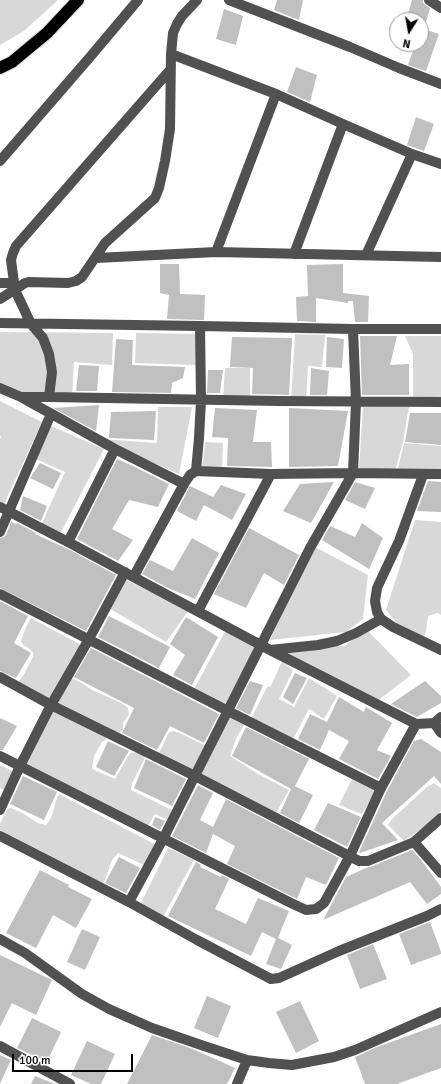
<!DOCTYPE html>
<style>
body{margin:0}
#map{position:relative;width:441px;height:1084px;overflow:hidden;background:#fff;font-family:Signika,sans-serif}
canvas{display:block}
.north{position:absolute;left:389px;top:12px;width:40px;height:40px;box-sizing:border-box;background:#fff;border:1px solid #999;border-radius:50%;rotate:191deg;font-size:11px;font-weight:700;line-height:16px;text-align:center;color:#000}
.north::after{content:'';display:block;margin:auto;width:14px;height:18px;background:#000;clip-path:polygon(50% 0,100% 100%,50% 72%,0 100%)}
.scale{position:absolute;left:12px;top:1054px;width:121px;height:18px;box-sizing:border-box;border:2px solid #000;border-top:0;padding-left:5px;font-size:12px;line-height:14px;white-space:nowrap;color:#000;-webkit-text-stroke:3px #fff;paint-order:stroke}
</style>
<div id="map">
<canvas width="441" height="1084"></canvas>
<div class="north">N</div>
<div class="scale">100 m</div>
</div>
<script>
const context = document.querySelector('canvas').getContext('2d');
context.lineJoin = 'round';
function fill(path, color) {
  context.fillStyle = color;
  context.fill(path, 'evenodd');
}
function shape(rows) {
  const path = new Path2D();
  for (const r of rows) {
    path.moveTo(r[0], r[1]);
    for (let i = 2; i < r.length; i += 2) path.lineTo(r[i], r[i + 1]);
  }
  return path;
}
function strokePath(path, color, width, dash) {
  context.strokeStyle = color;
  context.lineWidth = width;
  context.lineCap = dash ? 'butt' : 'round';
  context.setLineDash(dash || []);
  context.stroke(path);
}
fill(shape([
 [0,0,58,0,24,31,0,45],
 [0,332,113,333,112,365,74,362,72,396,0,391],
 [136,333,199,334,197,365,135,363],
 [295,334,325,335,322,367,308,366,306,402,291,401],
 [405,336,441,336,441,401,413,401,413,354],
 [225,368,250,368,250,400,223,399],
 [0,401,42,422,0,513,0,439,1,436,0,436],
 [382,406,409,406,403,442,395,472,359,469,363,407],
 [158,407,192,407,179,474,100,439,157,443],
 [51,426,104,449,57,540,39,530,65,472,34,458],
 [205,442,223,443,222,472,202,470],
 [404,443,441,446,441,472,397,472],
 [415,520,441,522,441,615,437,613,428,616,426,632,423,637,398,625,386,610],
 [313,546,368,575,363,619,346,632,270,640],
 [124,579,189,610,166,642,109,608],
 [31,618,81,645,48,703,18,686,19,681,25,673,26,670,33,657,33,653,30,649,23,645,21,641,26,627],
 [366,629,411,675,371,706,273,649,345,646],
 [226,630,257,646,225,710,192,693],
 [282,661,293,670,279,699,294,707,309,678,337,696,324,719,309,709,291,743,250,721,267,687,271,686],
 [68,677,80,682,92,690,117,701,126,706,128,708,129,713,128,716,123,723,123,729,117,737,52,705],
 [50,709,103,736,107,739,102,742,94,756,92,768,96,771,115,779,130,753,138,752,143,754,145,758,132,783,131,790,178,813,174,823,155,814,145,831,20,768],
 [226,716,244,725,236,739,230,756,258,774,289,790,275,815,198,776],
 [173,731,180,733,208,747,194,775,157,754,160,751,169,732],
 [0,765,13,771,4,790,0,788],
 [352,779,376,790,362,814,339,805],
 [434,783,441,788,441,811,424,827,404,841,388,825,392,819,418,795,427,787],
 [59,794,160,847,144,865,118,853,112,860,106,877,103,883,0,830,0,824,7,809,11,808,24,814,38,823,46,825,51,818,57,798],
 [168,848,194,860,163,917,140,905]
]), '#d8d8d8');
fill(shape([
 [277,0,303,0,299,20,274,10],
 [412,0,423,0,423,3,430,8,424,29,439,34,426,71,408,65,415,44,421,44,421,20,406,20],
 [224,9,243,16,236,45,216,39],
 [296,67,317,75,310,102,287,92],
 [416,117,434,124,424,151,407,145],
 [160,264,179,264,180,294,205,295,204,320,167,319,169,295,160,293],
 [343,264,343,293,369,296,368,322,355,322,353,301,348,301,348,303,316,298,316,322,297,321,296,297,308,296,307,265],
 [360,336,397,336,390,365,409,364,409,395,362,395],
 [232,337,292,338,289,395,252,394,253,368,230,367],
 [327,337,344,339,342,368,326,367],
 [116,339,133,340,132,365,185,367,183,378,172,383,171,393,112,392],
 [79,365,99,366,97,391,76,391],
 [311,368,329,371,327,395,310,395],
 [208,370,223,370,220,393,207,393],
 [99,405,96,431,53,408],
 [215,408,257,410,253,442,271,442,272,467,227,466,228,438,212,437],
 [289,408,348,411,338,466,289,467],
 [156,411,154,440,109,438,111,412],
 [410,413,441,413,441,445,405,442],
 [117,459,133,466,169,484,158,507,129,500,112,529,133,540,118,561,77,539],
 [40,463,61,473,53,489,30,478],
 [428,481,441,482,441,512,417,511],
 [334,482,311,523,283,511,300,484],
 [355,482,375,488,365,509,345,500],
 [221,485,246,494,232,520,204,505,196,521,177,511,190,486,213,497],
 [23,496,47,506,41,521,20,510],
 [11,522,16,524,17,523,36,533,35,534,70,550,116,575,86,631,0,588,0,538,4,537,6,535],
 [362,523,383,538,369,569,322,540,330,526,355,537],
 [249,528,299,555,284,585,264,573,246,608,214,594],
 [192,538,219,553,195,599,170,589,142,574,150,560,173,571],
 [0,601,28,616,14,643,31,653,16,678,0,671],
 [109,616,170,647,159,668,98,637],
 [186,617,218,637,192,685,173,675,185,655,170,644],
 [91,648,219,714,204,743,170,726,157,750,122,733,134,708,74,677],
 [295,673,307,678,293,704,283,697],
 [250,681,263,685,250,715,236,708],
 [425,681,441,696,441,703,417,717,391,704],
 [339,697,364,712,366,707,392,723,377,750,391,756,378,779,339,759,349,741,329,730,320,750,298,739,310,714,327,722],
 [0,718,17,726,3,750,0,750],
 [246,727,309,759,295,786,313,795,299,823,280,813,291,789,232,756],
 [421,739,441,752,441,784,434,776,382,823,398,840,360,853,359,852,387,791,414,741],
 [108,741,129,751,114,776,96,767],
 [146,759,186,779,172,806,134,788],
 [23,776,57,792,44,820,10,804],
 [198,785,213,793,200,820,213,827,226,799,339,858,326,885,306,877,297,899,227,864,235,846,213,834,206,853,172,836],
 [328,803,361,817,347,847,314,830],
 [155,817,165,821,160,830,152,825],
 [412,850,421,860,441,887,441,894,427,904,410,882,323,920,346,877,366,868,370,867],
 [119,857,140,868,126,893,105,883],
 [196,862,201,865,200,867,221,877,222,875,229,879,215,909,246,924,258,898,289,911,278,938,292,945,281,969,266,964,276,939,262,932,251,956,168,916],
 [40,870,69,885,68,887,92,899,76,928,53,915,36,948,6,933],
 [430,922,441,952,441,954,411,965,399,934],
 [82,929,100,937,85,970,67,962],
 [373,944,387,979,360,989,347,955],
 [0,955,52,980,36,1015,12,1003,0,1027],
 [207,996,231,1006,218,1038,194,1028],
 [300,1001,319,1041,296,1053,276,1012],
 [32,1018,61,1032,47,1062,17,1048],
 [441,1024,441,1068,397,1084,365,1084,355,1057,377,1047],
 [152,1035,193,1049,235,1068,227,1084,127,1084],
 [87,1041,115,1054,101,1084,91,1084,71,1075],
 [0,1055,11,1060,0,1084],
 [35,1076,55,1084,31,1084]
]), '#c0c0c0');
const highway = shape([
 [0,68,12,62,47,33,78,0]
]);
strokePath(highway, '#dbdbdb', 14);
strokePath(shape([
 [229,0,350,47,399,68,441,84],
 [429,0,441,8],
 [171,54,276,94,343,124,412,154,441,164],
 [0,161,90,57,138,0],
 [216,252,276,94],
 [294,254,343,124],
 [366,255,412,154],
 [96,258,216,252,441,257],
 [0,283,13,283],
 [0,299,25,283,29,282,68,283,76,281,82,277,105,243,155,198,159,188,165,161,170,129,171,54,173,33,177,24,182,16,197,0],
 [0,323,200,326,353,329],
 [0,388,21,397,49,397,279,401,441,402],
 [21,397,115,449,184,484],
 [49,397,52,372,49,354,43,338,31,324,15,290,11,260,13,253,16,246,170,70],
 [196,471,199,438,201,400,200,326],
 [423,475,399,541,377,588,375,601,377,612,381,619,393,627,441,650],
 [0,507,68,542,270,650,416,724],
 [0,532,51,414],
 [68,542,115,449],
 [134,576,184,484,190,475,196,471,271,474,353,473,441,474],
 [0,594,228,711,381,788,416,724,434,723,441,717],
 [198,611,271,474],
 [270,650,318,645,337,641,356,633,381,619],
 [0,677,51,705,195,776,359,861,368,861,414,842,441,818],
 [434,723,441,733],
 [0,756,291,903,306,910,316,909,324,903,350,856,381,788],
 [0,810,20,766,51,705,89,639,125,572],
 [0,836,129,902,197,940,271,979,279,978,339,951,427,916,441,909],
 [414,842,441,873],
 [129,902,163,839,310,548,353,473,356,402,353,329,441,329],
 [0,939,25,953,82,994,109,1009,152,1028,201,1045,247,1060,269,1063,292,1065,334,1057,355,1050,441,1012],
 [0,1046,70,1084],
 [237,1084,247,1060]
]), '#515151', 10);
strokePath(highway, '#000', 12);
</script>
